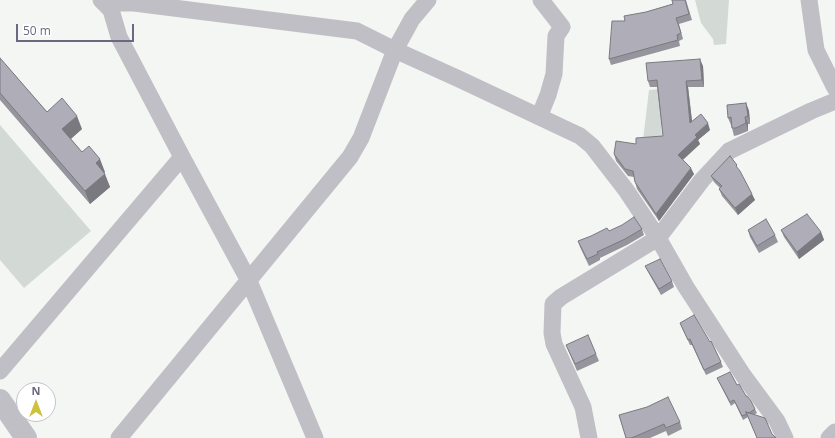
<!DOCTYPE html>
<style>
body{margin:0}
#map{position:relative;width:835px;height:438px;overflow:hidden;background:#f4f6f3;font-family:"Open Sans",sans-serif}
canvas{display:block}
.north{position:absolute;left:16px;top:382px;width:40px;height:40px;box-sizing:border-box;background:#fff;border:1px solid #c4c3cc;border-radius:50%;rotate:0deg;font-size:11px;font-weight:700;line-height:16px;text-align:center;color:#6c6880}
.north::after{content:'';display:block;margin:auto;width:14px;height:18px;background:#cec13b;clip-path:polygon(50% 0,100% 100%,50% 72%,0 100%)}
.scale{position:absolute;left:16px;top:24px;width:118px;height:18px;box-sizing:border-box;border:2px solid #6c6880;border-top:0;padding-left:5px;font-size:12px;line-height:14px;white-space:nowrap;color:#6c6880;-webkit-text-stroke:3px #fff;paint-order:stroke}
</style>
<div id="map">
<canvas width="835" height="438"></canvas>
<div class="north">N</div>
<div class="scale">50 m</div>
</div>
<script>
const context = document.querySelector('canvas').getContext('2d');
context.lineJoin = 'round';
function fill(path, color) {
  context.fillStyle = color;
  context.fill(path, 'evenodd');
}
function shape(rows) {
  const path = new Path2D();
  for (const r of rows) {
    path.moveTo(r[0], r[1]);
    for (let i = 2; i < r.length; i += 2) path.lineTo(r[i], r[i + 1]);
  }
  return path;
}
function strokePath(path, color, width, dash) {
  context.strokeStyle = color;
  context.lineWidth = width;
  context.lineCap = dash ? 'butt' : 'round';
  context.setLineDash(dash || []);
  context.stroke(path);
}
fill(shape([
 [695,0,729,0,726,44,714,45,713,39,701,23],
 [659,89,662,138,643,140,649,90],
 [0,125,91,231,24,288,0,260]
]), '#d3dad5');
strokePath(shape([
 [101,0,111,10,119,37,182,157,249,281,315,438],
 [809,0,816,50,835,88],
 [119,3,134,3,357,31,395,50,459,79,580,136,592,146,626,190,658,238,686,287,743,375,777,421,785,438],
 [539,117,548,95,554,74,556,36,562,27,541,0],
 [0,371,182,157],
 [119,438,350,157,361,138,395,50,412,19,428,0],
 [589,438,583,407,554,344,552,333,553,304,561,297,658,238,702,180,729,151,811,111,835,101],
 [829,438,835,432]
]), '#c0bfc6', 17);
strokePath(shape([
 [0,400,26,438]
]), '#c0bfc6', 22);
fill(shape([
 [686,0,692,20,679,24,683,39,679,41,680,46,611,65,609,59,625,21,646,12],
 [0,58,47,112,82,129,71,139,82,152,105,172,104,173,110,187,90,204,0,100],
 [703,66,704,87,688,87,692,122,710,130,698,140,700,144,683,160,694,174,659,221,637,189,635,182,634,177,628,176,616,161,614,154,636,144,663,136,657,87,650,87,648,81],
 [746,103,749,111,750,124,748,124,748,131,738,135,734,136,732,128,731,125,728,118],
 [738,169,755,200,738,215,722,196,719,189,720,188,714,182,711,176],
 [642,229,644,235,627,245,600,258,600,260,589,266,580,247,578,241,609,231],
 [748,230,775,235,778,242,759,253,750,237],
 [781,230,821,232,824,240,799,259,784,237],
 [645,266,672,281,674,287,661,295,648,272],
 [680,323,721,362,723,367,706,375,692,345,690,345,682,328],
 [566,345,596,354,599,361,577,371],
 [717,378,737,385,746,396,755,409,757,413,754,415,776,438,757,438,748,417,743,420,735,403,731,406],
 [619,415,680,422,682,429,668,436,666,431,650,438,626,438]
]), '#96959d');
fill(shape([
 [700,59,703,66,704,87,702,80],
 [686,81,688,87,693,129,690,123],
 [746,103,749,111,750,124,748,116],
 [77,116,82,129,67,142,62,129],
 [745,117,748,124,748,131,746,123],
 [708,123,710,130,698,140,700,144,680,162,678,155,695,135],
 [100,159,105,172,100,176,96,163],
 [691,168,694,174,659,221,656,214],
 [105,174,110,187,90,204,85,191],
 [752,194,755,200,738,215,735,208],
 [821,232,824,240,799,259,797,252]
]), '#7a7980');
const building = shape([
 [672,0,685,0,689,14,676,18,681,33,677,35,678,40,609,59,612,21,625,21,624,16,646,12,673,4,672,0],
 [0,58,47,112,62,98,77,116,62,129,82,152,89,146,100,159,96,163,105,174,85,191,0,93,0,58],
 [700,59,702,80,686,81,690,123,701,114,708,123,695,135,697,137,678,155,691,168,656,214,635,182,633,171,625,169,614,154,616,141,636,144,636,138,663,136,657,80,648,81,646,63,700,59],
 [746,103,748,116,745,117,746,123,736,128,732,128,731,117,728,118,727,105,746,103],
 [730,156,737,165,736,166,740,171,752,194,735,208,719,189,722,186,711,176,730,156],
 [807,214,821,232,797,252,781,230,807,214],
 [634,217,642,229,625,239,597,252,598,254,587,259,578,241,591,236,607,228,609,231,622,225,634,217],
 [766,219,775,235,757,246,748,230,766,219],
 [660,259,672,281,659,289,645,266,660,259],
 [694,315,710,342,711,341,721,362,704,370,690,339,688,340,680,323,694,315],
 [588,335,596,354,575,364,566,345,588,335],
 [730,372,737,385,739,384,746,396,747,396,751,401,755,409,749,413,746,412,747,414,742,416,734,400,730,402,717,378,730,372],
 [668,397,680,422,666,428,664,424,634,437,631,438,626,438,619,415,647,407,668,397],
 [746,412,765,418,772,434,776,438,757,438,746,412]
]);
fill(building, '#afadb7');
strokePath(building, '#7a7980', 1);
</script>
